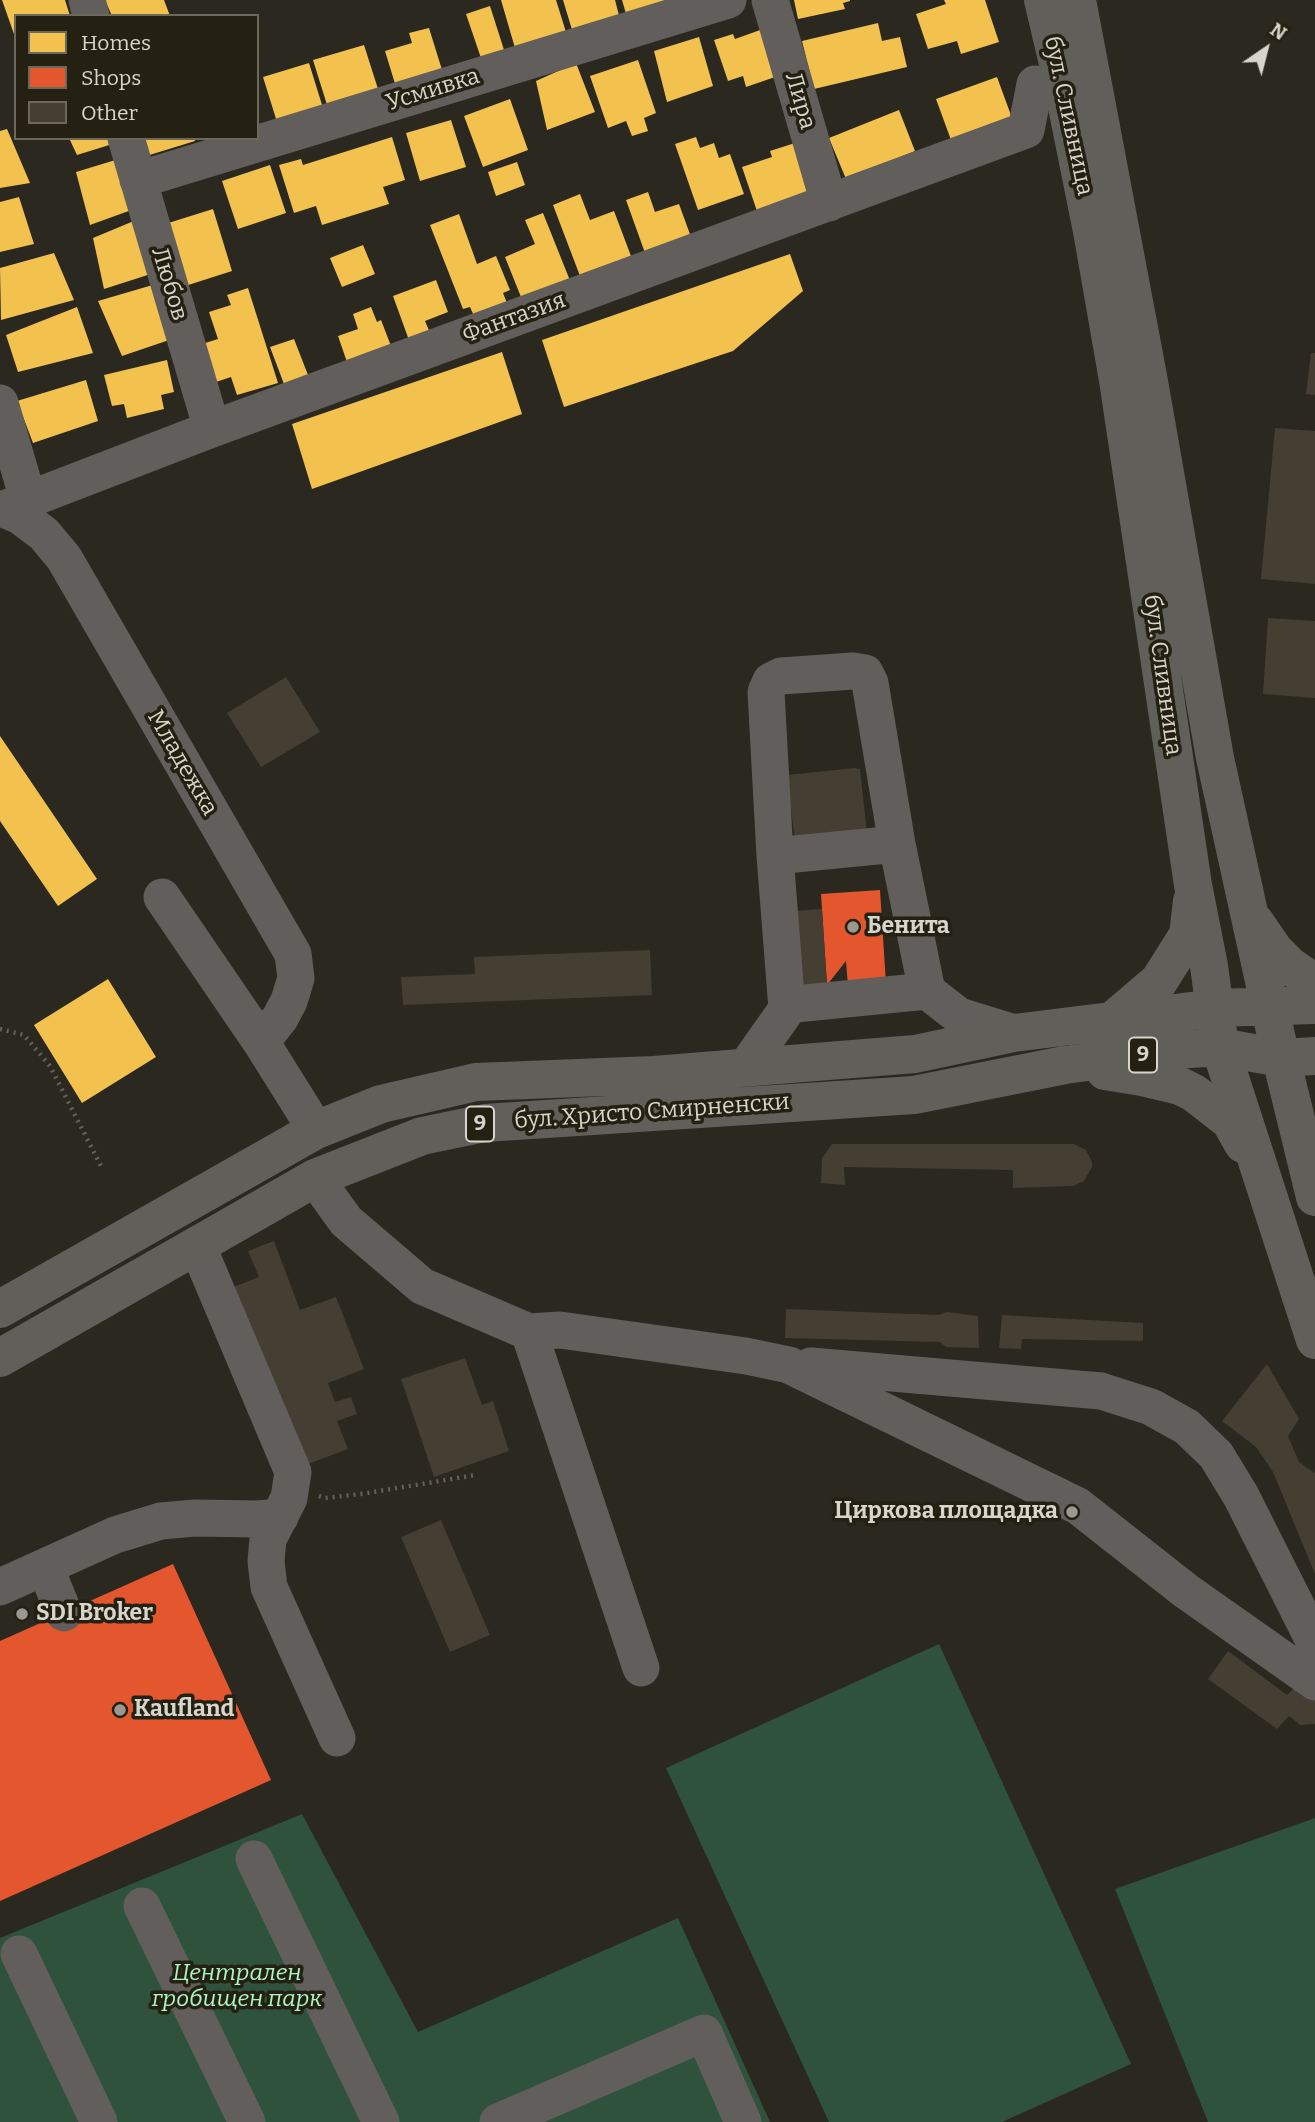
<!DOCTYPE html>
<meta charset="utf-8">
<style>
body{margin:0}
#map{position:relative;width:1315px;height:2122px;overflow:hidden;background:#2a281f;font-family:Bitter,serif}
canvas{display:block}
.legend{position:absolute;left:14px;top:14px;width:245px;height:126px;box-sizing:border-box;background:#242112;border:2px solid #6c695c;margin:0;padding:9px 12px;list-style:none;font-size:21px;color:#d8d6cc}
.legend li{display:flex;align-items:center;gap:14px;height:35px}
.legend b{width:35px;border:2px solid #6c695c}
.north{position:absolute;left:1231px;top:14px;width:70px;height:70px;-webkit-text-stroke:5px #242112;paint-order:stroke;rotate:35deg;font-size:19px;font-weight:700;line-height:28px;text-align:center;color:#d8d6cc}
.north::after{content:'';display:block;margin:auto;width:24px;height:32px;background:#d8d6cc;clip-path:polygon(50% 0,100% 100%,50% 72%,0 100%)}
</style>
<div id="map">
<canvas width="1315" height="2122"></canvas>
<ul class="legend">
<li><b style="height:19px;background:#f2c14e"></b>Homes</li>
<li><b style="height:19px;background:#e4572e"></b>Shops</li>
<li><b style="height:19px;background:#453e33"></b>Other</li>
</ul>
<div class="north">N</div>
</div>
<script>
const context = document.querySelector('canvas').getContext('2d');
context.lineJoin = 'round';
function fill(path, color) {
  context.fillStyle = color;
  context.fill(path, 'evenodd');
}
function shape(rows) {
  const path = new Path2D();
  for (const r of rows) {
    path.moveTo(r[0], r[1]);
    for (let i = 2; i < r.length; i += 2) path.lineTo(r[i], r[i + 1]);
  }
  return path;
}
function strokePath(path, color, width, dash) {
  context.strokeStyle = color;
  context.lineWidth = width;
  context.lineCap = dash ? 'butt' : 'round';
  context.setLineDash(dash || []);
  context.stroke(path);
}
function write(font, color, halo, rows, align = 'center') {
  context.font = font + ' Bitter,serif';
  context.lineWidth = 7;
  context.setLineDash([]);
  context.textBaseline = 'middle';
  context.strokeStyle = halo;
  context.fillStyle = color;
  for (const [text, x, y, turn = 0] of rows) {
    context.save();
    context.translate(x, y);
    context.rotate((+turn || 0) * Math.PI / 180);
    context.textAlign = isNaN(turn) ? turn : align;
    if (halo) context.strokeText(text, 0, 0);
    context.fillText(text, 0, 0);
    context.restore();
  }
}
fill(shape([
 [939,1644,1131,2064,1002,2122,829,2122,666,1768],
 [302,1814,418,2032,678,1918,770,2122,0,2122,0,1938],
 [1315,1818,1315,2122,1208,2122,1115,1889]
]), '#2f523c');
fill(shape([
 [2,0,65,0,70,16,16,16,16,33,14,34],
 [105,0,164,0,170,16,112,16],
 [501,0,556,0,566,32,515,48],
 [563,0,615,0,620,19,573,33],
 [622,0,683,0,629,24],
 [794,0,850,0,850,1,843,3,845,9,798,19],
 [944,0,985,0,999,42,961,54,957,41,928,49,916,14,946,4],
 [490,6,505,53,482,61,466,14],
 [878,23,882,41,900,37,907,67,814,89,802,41],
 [429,28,443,73,396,87,385,51,412,43,409,33],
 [763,29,778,76,746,87,743,76,728,81,714,40,733,34,735,39],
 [699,37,713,86,667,102,654,51],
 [364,45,379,92,328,108,313,60],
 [638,60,656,113,644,118,648,131,632,136,626,121,608,128,590,76],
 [309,63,323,108,277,122,263,77],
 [576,63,595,112,547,130,536,81],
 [997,77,1012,118,951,140,936,99],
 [510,99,528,150,483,167,464,116],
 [899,110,915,151,846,179,829,138],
 [451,120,466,167,420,181,406,133],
 [7,129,30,183,0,188,0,131],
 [392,137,405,180,383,187,389,204,322,225,316,206,294,213,279,165,301,159,303,165],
 [696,137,700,148,714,143,719,158,730,154,744,194,698,210,675,144],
 [69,138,118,138,119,142,77,155],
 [138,138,194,138,195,141,143,157],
 [798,142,816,194,758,214,742,167,772,157,770,151],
 [122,158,137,208,90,225,76,172],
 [517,162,525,185,496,196,488,172],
 [270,165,286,213,238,229,222,181],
 [648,192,655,212,679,204,691,237,645,253,626,200],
 [580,194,590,220,614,211,631,256,580,276,553,205],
 [19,197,34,244,0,252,0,202],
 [213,209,232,271,182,287,162,225],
 [543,213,573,288,521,297,505,257,535,244,525,220],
 [459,214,477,264,496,256,510,290,503,293,507,303,474,316,470,307,463,309,430,225],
 [141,218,157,272,104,289,93,238],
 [363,245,375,274,342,287,330,258],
 [54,253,74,300,1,320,0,268],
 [790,254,803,291,733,351,564,407,542,340],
 [436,280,448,312,425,321,431,335,410,343,393,296],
 [156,284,178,337,122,356,98,301],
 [248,288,278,383,237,395,231,377,213,383,202,344,218,339,209,312,231,305,227,295],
 [77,307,93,353,18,372,6,335],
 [371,307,377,322,381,320,391,346,347,362,338,336,358,329,353,314],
 [294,339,308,375,284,384,270,347],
 [502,352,522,414,312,489,292,424],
 [167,360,174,392,161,395,164,409,127,418,124,404,112,406,104,375],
 [86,380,98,421,33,443,17,401],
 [0,736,97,879,58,906,0,821],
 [108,979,156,1057,82,1103,34,1025]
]), '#f2c14e');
fill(shape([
 [880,890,886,984,848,986,846,961,827,985,821,894],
 [173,1564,271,1780,0,1901,0,1641]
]), '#e4572e');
fill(shape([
 [1311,353,1315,353,1315,395,1306,394],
 [1275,428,1315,431,1315,584,1261,579],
 [1268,618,1315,621,1315,698,1263,694],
 [286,677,320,732,261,767,227,713],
 [854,768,860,769,867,833,795,841,787,775],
 [822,909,827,985,800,987,795,911],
 [650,950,652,995,403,1005,401,977,475,974,474,957],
 [832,1144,1074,1144,1086,1150,1092,1162,1092,1167,1084,1181,1073,1186,1013,1188,1013,1170,844,1167,845,1185,821,1183,822,1158],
 [274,1241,300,1310,336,1297,364,1369,328,1383,335,1402,351,1397,357,1414,337,1421,348,1449,303,1466,228,1289,259,1277,248,1251],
 [786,1309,938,1315,947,1312,978,1316,979,1348,946,1347,940,1342,785,1338],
 [1002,1315,1143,1323,1143,1341,1022,1339,1021,1349,999,1348],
 [465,1358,482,1405,493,1401,509,1451,434,1477,401,1379],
 [1267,1364,1299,1419,1288,1436,1299,1462,1315,1473,1315,1574,1273,1472,1256,1447,1222,1421],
 [441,1520,490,1635,450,1652,401,1537],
 [1228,1651,1287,1695,1297,1685,1315,1685,1315,1724,1300,1725,1289,1716,1277,1729,1208,1679]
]), '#453e33');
strokePath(shape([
 [0,1029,24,1035,50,1066,103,1170],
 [319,1496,325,1498,361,1494,476,1475]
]), '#64625f', 4.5, [2, 5]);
strokePath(shape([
 [87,0,91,16],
 [770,0,829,203],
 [126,138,212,429],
 [138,180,728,0],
 [0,403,28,499],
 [0,509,4,509,20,516,44,534,64,558,293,954,296,978,289,1001,280,1018,261,1042],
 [4,509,212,429,1026,130,1035,84],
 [775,856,897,844],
 [162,897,261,1042,316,1130],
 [787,1009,775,856,766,692,771,681,781,676,853,671,865,673,870,683,897,844,927,991,959,1016,1014,1033],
 [746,1067,787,1009,795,1004,927,991],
 [315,1178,346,1221,422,1286,529,1332,560,1330,746,1356,789,1365,1078,1506,1186,1591,1315,1682],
 [197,1245,293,1472,289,1498,268,1539,266,1561,269,1587,337,1738],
 [529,1332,641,1668],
 [811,1366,1101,1391,1151,1407,1187,1427,1216,1455,1241,1496,1315,1643],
 [45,1567,64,1613],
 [0,1587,115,1535,161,1521,195,1518,258,1519,280,1517],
 [254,1859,381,2122],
 [142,1906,247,2122],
 [19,1954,99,2122],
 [498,2122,704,2033,743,2122]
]), '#615e5c', 37);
strokePath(shape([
 [1043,0,1060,72,1092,231,1118,380,1193,885,1209,966,1220,1047,1315,1340],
 [1077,0,1148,376,1215,758,1281,1058,1315,1197],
 [1255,922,1274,950,1290,966,1315,983],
 [1111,1022,1159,981,1188,935,1192,901],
 [1105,1071,1142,1077,1180,1086,1194,1093,1230,1121,1243,1144],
 [0,1309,316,1130,381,1104,476,1082,654,1075,915,1054,1014,1033,1215,1008,1315,1005],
 [0,1358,315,1178,422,1136,485,1123,914,1095,1065,1065,1176,1050,1220,1047,1281,1058,1315,1056]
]), '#615f5a', 38);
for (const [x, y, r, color] of [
 [853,927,7,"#9b998f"],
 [1072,1512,7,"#9b998f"],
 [22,1614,7,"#9b998f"],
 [120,1710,7,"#9b998f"]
]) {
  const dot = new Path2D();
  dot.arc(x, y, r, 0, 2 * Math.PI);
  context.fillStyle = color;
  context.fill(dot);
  strokePath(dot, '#242112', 2.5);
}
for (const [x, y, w] of [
 [1143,1055,28],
 [480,1124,28]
]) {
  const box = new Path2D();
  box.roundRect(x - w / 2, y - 17.5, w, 35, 5);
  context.fillStyle = '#242112';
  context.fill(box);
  strokePath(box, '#d8d6cc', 2);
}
write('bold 21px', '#d8d6cc', null, [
 ["9",1143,1055],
 ["9",480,1124]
]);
write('23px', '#d8d6cc', '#242112', [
 ["Усмивка",433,90,-17],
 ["Лира",800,101,74],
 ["бул. Сливница",1068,116,78],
 ["Любов",169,284,73],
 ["Фантазия",514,318,-20],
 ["бул. Сливница",1162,675,82],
 ["Младежка",182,763,60],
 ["бул. Христо Смирненски",652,1112,-4]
]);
write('bold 23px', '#d8d6cc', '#242112', [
 ["Бенита",867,927],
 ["Циркова площадка",1058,1512,"right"],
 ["SDI Broker",36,1614],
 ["Kaufland",134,1710]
], 'left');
write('italic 23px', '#abf4c6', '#242112', [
 ["Централен",237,1974],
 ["гробищен парк",237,2000]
]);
</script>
